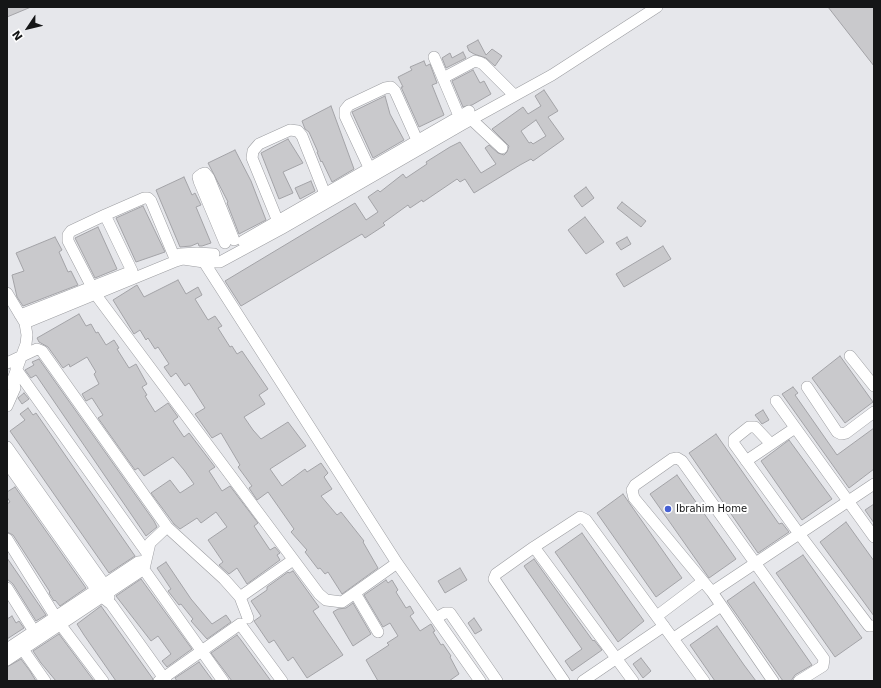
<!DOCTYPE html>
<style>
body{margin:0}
#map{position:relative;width:881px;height:688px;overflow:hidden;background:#e6e7eb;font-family:"DejaVu Sans",sans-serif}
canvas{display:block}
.frame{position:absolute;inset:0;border:8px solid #151617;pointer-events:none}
.north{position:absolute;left:8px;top:8px;width:40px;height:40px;-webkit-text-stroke:3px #fff;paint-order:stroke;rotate:235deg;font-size:11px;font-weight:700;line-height:16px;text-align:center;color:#151617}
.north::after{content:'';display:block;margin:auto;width:14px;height:18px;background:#151617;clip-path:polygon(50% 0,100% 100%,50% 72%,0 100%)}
</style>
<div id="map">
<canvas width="881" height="688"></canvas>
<div class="frame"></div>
<div class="north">N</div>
</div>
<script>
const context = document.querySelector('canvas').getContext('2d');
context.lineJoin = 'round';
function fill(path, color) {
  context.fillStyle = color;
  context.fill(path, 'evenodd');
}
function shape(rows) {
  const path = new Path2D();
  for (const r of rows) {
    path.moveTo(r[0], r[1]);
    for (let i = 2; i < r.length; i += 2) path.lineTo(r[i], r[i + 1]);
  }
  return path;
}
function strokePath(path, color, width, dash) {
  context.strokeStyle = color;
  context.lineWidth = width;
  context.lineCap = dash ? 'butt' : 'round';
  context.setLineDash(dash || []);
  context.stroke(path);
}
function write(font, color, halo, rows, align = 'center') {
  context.font = font + ' "DejaVu Sans",sans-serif';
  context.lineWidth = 4;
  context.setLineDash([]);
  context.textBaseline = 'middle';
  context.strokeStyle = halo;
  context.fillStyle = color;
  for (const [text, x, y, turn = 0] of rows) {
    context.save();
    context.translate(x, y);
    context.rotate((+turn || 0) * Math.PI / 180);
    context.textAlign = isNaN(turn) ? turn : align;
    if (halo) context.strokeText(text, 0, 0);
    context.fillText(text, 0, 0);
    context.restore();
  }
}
const building = shape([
 [7,7,31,7,7,17,7,7],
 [828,7,874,7,874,66,828,7],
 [478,40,486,55,492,49,502,56,495,66,486,58,474,54,469,51,467,46,478,40],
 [463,52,466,58,446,68,442,58,450,53,452,58,463,52],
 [424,61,426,66,430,64,437,83,432,85,444,115,419,127,401,87,403,87,398,77,412,70,410,67,424,61],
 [473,70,480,83,484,81,491,94,472,105,463,107,452,81,473,70],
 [544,90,558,111,548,117,564,139,533,161,531,159,520,165,474,193,465,179,460,182,457,179,423,202,422,200,410,208,408,205,383,223,385,225,365,238,362,234,241,306,225,281,355,203,366,220,378,212,368,197,378,190,380,192,403,174,406,178,427,164,426,162,450,147,460,142,481,173,496,164,485,148,489,145,498,153,504,155,507,152,509,146,492,129,523,107,528,114,541,106,535,96,544,90],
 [536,120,546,136,533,144,531,142,529,143,521,131,536,120],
 [385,96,390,114,404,140,373,158,352,112,385,96],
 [331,106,354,169,332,182,322,161,321,162,317,152,318,152,309,132,305,129,302,121,331,106],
 [288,139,303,163,283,172,293,193,279,199,261,153,288,139],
 [235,150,251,181,266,220,239,234,227,203,228,202,208,163,235,150],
 [184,177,192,195,195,193,201,205,196,207,211,243,202,246,199,246,198,243,191,246,180,247,156,190,184,177],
 [311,181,315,191,300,199,295,188,311,181],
 [586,187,594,198,582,207,574,196,586,187],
 [622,202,646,221,641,227,617,208,622,202],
 [143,206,165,252,136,262,116,218,143,206],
 [585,217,604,242,586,254,568,230,585,217],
 [98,227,117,269,95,278,75,238,98,227],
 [55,237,62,250,59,252,68,272,71,271,78,285,23,306,17,297,12,275,24,271,16,253,55,237],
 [627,237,631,244,621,250,616,243,627,237],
 [663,246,671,259,624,287,616,274,663,246],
 [178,280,186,294,198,287,202,295,195,299,208,320,215,316,222,326,218,328,230,347,232,346,237,354,242,351,268,389,259,395,265,404,244,417,253,430,261,439,288,422,306,446,270,469,282,486,305,469,307,472,321,463,328,473,324,477,332,489,321,496,337,515,341,512,364,541,363,542,378,568,342,594,328,572,325,574,320,568,318,569,305,552,307,550,291,532,294,529,268,492,257,500,249,488,252,486,238,467,240,465,221,433,212,438,195,414,205,408,189,383,185,386,176,373,171,377,164,367,169,364,158,347,155,349,148,338,146,340,140,330,134,334,113,300,137,285,144,297,178,280],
 [79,314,86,326,91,324,96,333,98,332,106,345,114,340,119,348,117,349,129,368,136,364,147,384,142,387,147,395,145,396,155,412,168,403,178,417,173,421,184,437,189,433,215,467,209,471,222,491,230,486,258,523,254,526,270,550,275,547,280,553,277,555,280,560,247,584,237,568,229,574,219,565,223,562,208,540,227,527,216,512,201,523,197,518,180,529,174,524,151,493,170,480,180,493,194,484,184,470,173,457,144,476,138,468,135,470,98,418,103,415,92,398,86,401,82,394,99,384,94,374,96,372,87,357,70,367,69,364,63,368,48,347,39,342,37,338,79,314],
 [840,356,873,402,845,423,812,378,840,356],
 [39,359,154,521,157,527,146,536,36,375,31,378,25,370,34,365,32,362,39,359],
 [793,387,798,393,795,395,837,455,874,428,874,469,849,488,782,394,793,387],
 [24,393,29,399,22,404,18,398,24,393],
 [28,408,33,415,36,413,135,556,109,573,10,431,25,420,20,414,28,408],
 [763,410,769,420,762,424,755,415,763,410],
 [716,434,779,524,782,523,789,532,758,553,689,453,716,434],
 [789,440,832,499,802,520,761,461,789,440],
 [677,475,736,559,709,578,650,494,677,475],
 [15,487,86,588,60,606,55,600,54,601,49,593,50,592,13,535,7,532,7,504,10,502,7,497,7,492,15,487],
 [623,494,682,578,656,597,597,513,623,494],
 [874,504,874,523,865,510,874,504],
 [846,522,874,561,874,616,820,542,846,522],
 [582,533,644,621,618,642,555,552,582,533],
 [803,555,862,638,835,657,776,573,803,555],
 [7,558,46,615,36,621,13,584,7,579,7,558],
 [534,559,593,641,594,640,602,650,572,671,565,661,582,649,524,566,534,559],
 [166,562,191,599,212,624,226,615,231,622,207,639,191,621,193,619,181,604,179,605,168,591,171,589,157,568,166,562],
 [460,568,467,580,445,593,438,581,460,568],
 [293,571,319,607,313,611,343,655,307,678,293,657,288,661,274,640,269,643,254,621,261,616,251,601,267,590,267,587,288,572,289,573,293,571],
 [141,579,192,649,167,667,162,661,171,654,158,636,151,641,116,596,141,579],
 [386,580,388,583,392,580,398,590,396,592,406,608,410,606,414,613,410,616,420,631,431,624,435,631,433,632,441,645,443,644,451,656,450,657,459,674,449,681,378,681,366,660,389,645,387,643,398,636,390,623,383,627,364,595,386,580],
 [754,582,812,665,795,675,791,681,783,681,727,601,754,582],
 [353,603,371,634,353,646,333,612,338,609,346,608,353,603],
 [101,606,153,679,152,681,116,681,84,635,77,624,101,606],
 [12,616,16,623,19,621,24,628,7,639,7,619,12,616],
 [474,618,482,630,475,634,468,623,474,618],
 [717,626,744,665,756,681,715,681,690,645,717,626],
 [59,634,94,681,56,681,41,663,33,651,59,634],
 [237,635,241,640,271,681,232,681,211,653,237,635],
 [641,658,651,671,643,678,633,664,641,658],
 [21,659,30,671,36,681,7,681,7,667,21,659],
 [199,662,213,681,177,681,175,678,199,662]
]);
fill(building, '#c9c9cc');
strokePath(building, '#a3a3a7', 1);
const minor = shape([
 [434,57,462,123],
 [443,78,475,61,479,62,483,64,514,95],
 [471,119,502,148],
 [373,176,345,116,345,110,349,105,385,88,391,87,395,91,417,140],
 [281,229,252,158,253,151,259,144,290,130,298,131,302,136,325,194],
 [243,241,469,111],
 [225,243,199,181,198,177,202,174,205,173,209,178,234,240],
 [180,254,197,253,214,254],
 [176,261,151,201,148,198,144,198,105,215,71,231,68,235,68,241,96,295,319,594,326,600,342,602,397,563],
 [7,293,25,323,27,335,26,344,13,379,7,384],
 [20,315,132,271,105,215],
 [25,323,176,261,183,259,204,262],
 [850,356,874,386],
 [7,363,37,349,42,351,167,527,224,579,240,597,248,618],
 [16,369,147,553],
 [807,387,837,432,841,434,846,433,874,412],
 [776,401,874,537],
 [7,406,15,388,13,379],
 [771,444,755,427,749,427,734,439,734,444,800,535,869,626,874,626],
 [7,447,104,584,109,597],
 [746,461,795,428],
 [7,463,96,589,101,596,111,604,166,681],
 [7,539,60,624,103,681],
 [534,547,633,681],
 [140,564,223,681],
 [7,588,37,636],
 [712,592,874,484],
 [355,593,378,632],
 [240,597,293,560],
 [657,616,702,582],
 [436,618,445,613,450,613,497,681],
 [674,638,721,606],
 [19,644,45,681],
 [7,649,138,562,146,561],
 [7,660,144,569,150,543,167,527],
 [159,681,240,624,282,681],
 [480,681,397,563,204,262,220,262,281,229,463,124,552,75,657,7],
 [564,681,494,579,496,574,534,547,580,517,586,520,704,681],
 [583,681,664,626],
 [773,681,712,592,634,498,632,490,635,485,672,459,677,458,682,461,824,659,823,666,799,681]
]);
strokePath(minor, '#9c9da1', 12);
strokePath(minor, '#fff', 11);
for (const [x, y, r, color] of [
 [668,509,4,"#4660d3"]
]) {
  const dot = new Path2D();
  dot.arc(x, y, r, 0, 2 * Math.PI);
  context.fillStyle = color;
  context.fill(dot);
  strokePath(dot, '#fff', 1.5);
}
write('10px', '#151617', '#fff', [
 ["Ibrahim Home",676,509]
], 'left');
</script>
